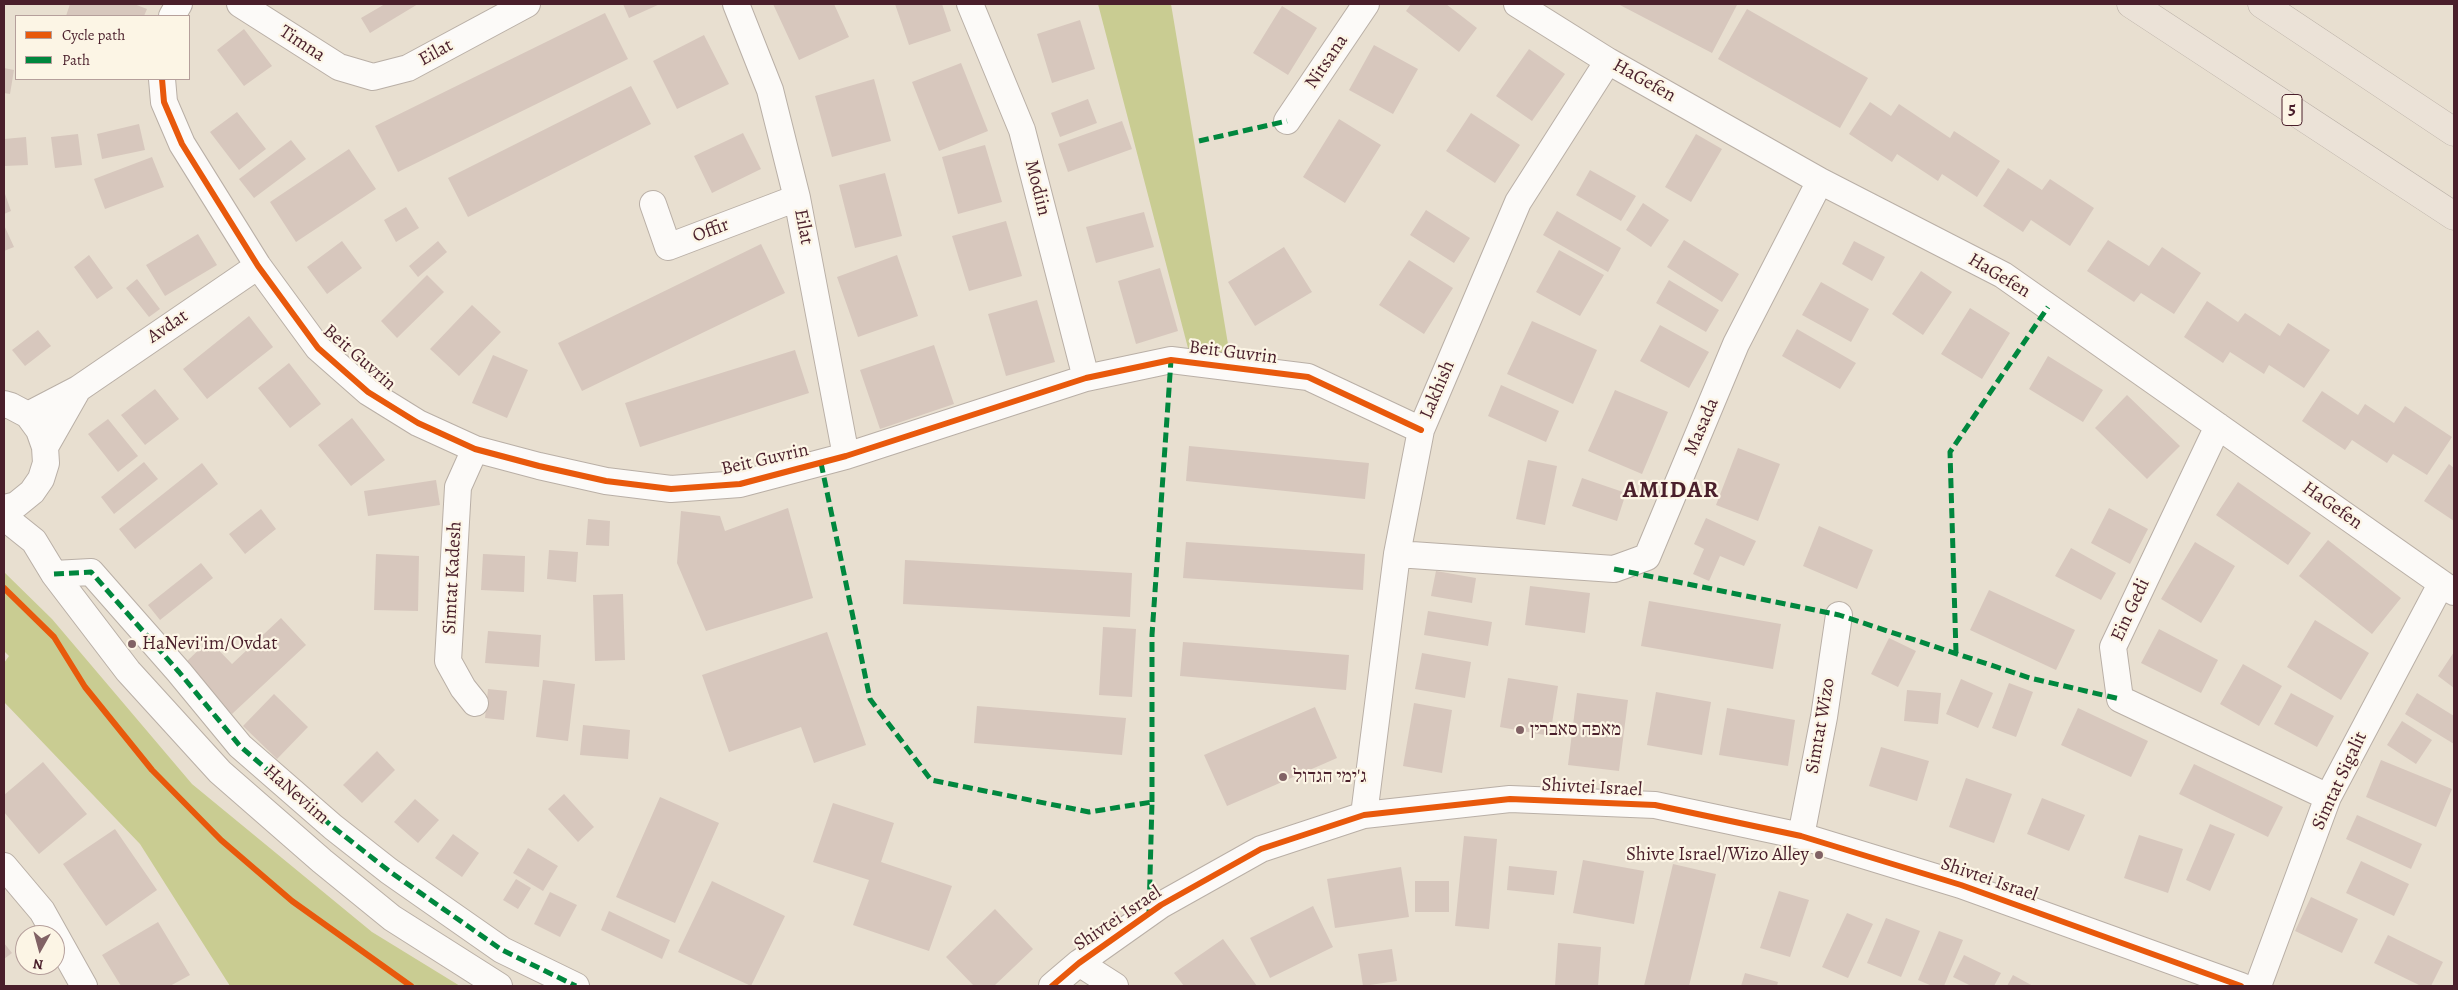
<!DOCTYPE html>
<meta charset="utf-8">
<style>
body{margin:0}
#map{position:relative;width:2458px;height:990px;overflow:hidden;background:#e8dfd0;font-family:Alegreya,serif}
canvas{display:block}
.frame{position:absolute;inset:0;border:5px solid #4a1f2b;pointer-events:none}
.legend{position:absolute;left:15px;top:15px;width:175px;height:65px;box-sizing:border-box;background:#fcf5e5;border:1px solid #b59f9b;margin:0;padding:6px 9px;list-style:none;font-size:15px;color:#4a1f2b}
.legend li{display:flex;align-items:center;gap:10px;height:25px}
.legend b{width:25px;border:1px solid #b59f9b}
.north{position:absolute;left:15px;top:925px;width:50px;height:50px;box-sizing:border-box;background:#fcf5e5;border:1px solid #b59f9b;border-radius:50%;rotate:187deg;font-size:14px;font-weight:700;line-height:20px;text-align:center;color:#4a1f2b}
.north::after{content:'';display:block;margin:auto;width:18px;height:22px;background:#816265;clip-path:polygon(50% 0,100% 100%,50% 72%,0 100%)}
</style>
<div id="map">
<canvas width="2458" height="990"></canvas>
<div class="frame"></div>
<ul class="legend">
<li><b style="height:6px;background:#e8590c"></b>Cycle path</li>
<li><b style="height:6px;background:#00873e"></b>Path</li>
</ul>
<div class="north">N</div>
</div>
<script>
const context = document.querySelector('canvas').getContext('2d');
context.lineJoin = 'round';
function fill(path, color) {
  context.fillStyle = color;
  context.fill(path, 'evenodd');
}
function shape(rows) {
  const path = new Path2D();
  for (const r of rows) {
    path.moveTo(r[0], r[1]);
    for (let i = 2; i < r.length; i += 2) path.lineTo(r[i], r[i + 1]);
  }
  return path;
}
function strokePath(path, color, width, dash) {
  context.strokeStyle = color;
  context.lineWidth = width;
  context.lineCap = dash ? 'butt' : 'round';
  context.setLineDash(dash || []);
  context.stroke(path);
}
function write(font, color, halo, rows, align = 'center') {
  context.font = font + ' Alegreya,"Frank Ruhl Libre",serif';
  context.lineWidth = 4.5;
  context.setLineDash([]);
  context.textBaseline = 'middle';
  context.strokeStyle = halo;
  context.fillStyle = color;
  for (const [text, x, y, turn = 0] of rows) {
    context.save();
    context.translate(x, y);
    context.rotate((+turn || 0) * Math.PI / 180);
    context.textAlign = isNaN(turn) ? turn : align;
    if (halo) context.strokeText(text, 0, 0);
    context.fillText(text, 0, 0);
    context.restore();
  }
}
fill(shape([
 [1098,4,1171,4,1230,356,1188,348],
 [4,572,52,619,192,784,372,932,460,986,230,986,140,844,4,702,4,663,9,656,4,651]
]), '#c9cc92');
fill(shape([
 [70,4,134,4,147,9,144,16,66,16],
 [385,4,418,4,370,33,361,18],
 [623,4,660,4,629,18],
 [773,4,834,4,849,37,799,60],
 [895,4,942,4,951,31,909,45],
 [1411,4,1446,4,1477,28,1459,52,1406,11],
 [1618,4,1734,4,1737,5,1712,53],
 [1282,6,1317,28,1288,75,1253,53],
 [1747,9,1868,78,1840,128,1718,59],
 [605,13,628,59,398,172,375,126],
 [1080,20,1095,69,1052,83,1037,34],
 [244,29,272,66,244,86,217,50],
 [704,35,729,84,677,109,653,61],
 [1374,45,1418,69,1393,114,1349,90],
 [1529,49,1565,74,1532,121,1496,96],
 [961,63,988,131,939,151,912,82],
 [4,68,14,70,10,94,4,93],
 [874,79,891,141,832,157,815,96],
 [631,86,651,124,468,217,448,178],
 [1088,99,1097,123,1060,137,1051,113],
 [1870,102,1891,116,1899,104,1950,138,1954,131,2000,161,1977,197,1942,174,1938,181,1897,154,1892,162,1849,134],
 [237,112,266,149,239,170,210,132],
 [1471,113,1520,145,1495,183,1446,151],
 [1339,119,1381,145,1345,203,1303,177],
 [1122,121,1132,149,1068,172,1058,144],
 [139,124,145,150,102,159,97,134],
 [743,133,761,169,712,193,694,156],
 [78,134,82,165,55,168,51,137],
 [1696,134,1722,149,1691,202,1665,187],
 [26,137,28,165,4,166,4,139],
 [291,140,306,159,254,198,239,179],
 [985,145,1002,202,958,214,942,157],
 [349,149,376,189,296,242,270,202],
 [152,157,164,187,105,209,94,179],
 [2008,168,2042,190,2050,179,2094,208,2070,246,2031,220,2023,232,1983,206],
 [1590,170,1636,196,1621,221,1576,195],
 [885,173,902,236,855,248,839,185],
 [4,191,11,211,4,214],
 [1643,203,1669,220,1651,247,1626,230],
 [406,207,419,228,396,242,384,220],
 [1426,210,1470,238,1454,263,1410,235],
 [1557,211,1621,248,1608,272,1543,235],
 [1144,212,1154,247,1096,263,1086,227],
 [1006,221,1022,276,969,291,952,236],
 [4,225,14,247,4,251],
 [198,234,217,265,165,296,146,265],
 [1684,240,1739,274,1722,302,1667,267],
 [2108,240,2149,266,2162,247,2201,273,2174,314,2141,293,2134,302,2087,271],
 [342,241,362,268,327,294,307,267],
 [438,241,447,252,418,277,409,266],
 [1854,241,1885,257,1872,281,1842,264],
 [761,244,785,293,582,391,558,343],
 [1284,247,1312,292,1255,326,1228,282],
 [1559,250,1604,275,1580,316,1536,292],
 [89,255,113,288,97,299,74,267],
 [897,255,918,316,858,337,837,277],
 [1409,260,1453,288,1424,334,1379,305],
 [1160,268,1178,331,1136,344,1118,281],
 [1921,271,1952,292,1923,335,1892,314],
 [427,275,444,292,397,338,381,321],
 [137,279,160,309,149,317,126,288],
 [1669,280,1719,310,1706,332,1656,303],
 [1821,282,1869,309,1851,342,1802,315],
 [1037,300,1055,362,1006,376,988,314],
 [2207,301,2238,322,2245,313,2280,336,2288,323,2330,350,2304,388,2269,365,2264,374,2230,352,2223,363,2184,337],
 [472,305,501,332,459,376,430,349],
 [1970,308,2010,333,1982,379,1941,354],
 [249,316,273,347,207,399,183,369],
 [1532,321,1597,350,1573,404,1507,374],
 [1660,325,1709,352,1689,388,1640,361],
 [1797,329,1856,363,1840,389,1782,356],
 [38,330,51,346,25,366,12,350],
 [934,345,954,404,880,429,860,370],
 [795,350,809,393,640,447,625,403],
 [493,355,528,370,507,418,472,403],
 [2048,356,2103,390,2083,422,2029,389],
 [289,363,321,404,290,428,258,388],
 [1501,385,1559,411,1546,442,1488,416],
 [155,389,179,419,145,445,121,415],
 [1615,390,1668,412,1642,474,1588,451],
 [2322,391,2358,415,2365,404,2394,423,2405,406,2452,437,2427,475,2393,454,2387,463,2352,440,2345,450,2302,421],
 [2127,395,2180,446,2147,479,2095,428],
 [352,418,385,460,351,486,318,445],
 [108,419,138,456,118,472,88,434],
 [1189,446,1369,463,1365,499,1186,481],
 [1738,448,1780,464,1758,521,1716,505],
 [1528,460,1557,466,1545,525,1516,519],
 [144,462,158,479,114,514,101,497],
 [202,463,218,484,135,549,119,529],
 [2449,464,2454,468,2454,521,2424,501],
 [1582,478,1626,493,1617,521,1572,506],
 [436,480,440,505,368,516,364,491],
 [2238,482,2311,533,2288,565,2216,515],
 [788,508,813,598,706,631,677,563,681,511,720,516,725,531],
 [2109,508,2148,529,2130,564,2091,543],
 [261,509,276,529,245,554,229,534],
 [1706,518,1756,541,1744,566,1720,556,1709,581,1693,574,1704,549,1694,544],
 [588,519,610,521,609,546,586,545],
 [1819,526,1873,550,1857,589,1803,566],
 [2328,540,2401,598,2372,634,2299,576],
 [1186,542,1365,554,1363,590,1183,578],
 [2195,542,2235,566,2201,623,2161,599],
 [2071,548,2116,573,2101,600,2055,576],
 [549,550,578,552,576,582,547,579],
 [376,554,419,556,418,611,374,610],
 [483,554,525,556,524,592,481,590],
 [905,560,1132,573,1130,617,903,604],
 [201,563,213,578,160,620,148,605],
 [1436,571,1476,578,1472,603,1431,596],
 [1530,586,1590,593,1585,633,1525,625],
 [1989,590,2075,630,2056,670,1970,630],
 [623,594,625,660,595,661,593,595],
 [1649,601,1781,624,1773,669,1641,646],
 [1428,611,1492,622,1488,646,1424,635],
 [281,618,306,645,232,714,184,664,209,640,232,664],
 [2315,620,2369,653,2341,700,2287,667],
 [1103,627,1136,629,1132,697,1099,695],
 [2159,629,2218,660,2201,693,2141,663],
 [488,631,541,635,539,667,485,663],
 [827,632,866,745,814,763,801,727,729,752,702,675],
 [1889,638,1916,651,1898,687,1871,674],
 [1183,642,1349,655,1346,690,1180,676],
 [2454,652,2454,688,2438,676],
 [1422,653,1471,662,1465,698,1415,689],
 [2243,664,2282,686,2259,726,2220,704],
 [1508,678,1558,686,1550,736,1500,727],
 [1961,679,1993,693,1978,728,1946,714],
 [543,680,575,684,568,741,536,737],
 [2009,683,2033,692,2016,737,1992,728],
 [488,689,507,691,504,720,485,718],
 [1907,690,1941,693,1938,724,1904,721],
 [1656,692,1711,702,1702,755,1647,745],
 [1577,693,1628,700,1619,771,1568,765],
 [2291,693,2334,716,2317,747,2274,724],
 [2417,693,2454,716,2454,744,2405,714],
 [274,694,308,727,277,759,243,726],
 [1414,703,1452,710,1442,773,1403,766],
 [977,706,1126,718,1122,755,974,743],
 [1315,707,1337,758,1227,806,1204,755],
 [1727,708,1795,720,1788,766,1719,755],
 [2078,708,2148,741,2131,777,2061,745],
 [2402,721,2432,740,2416,764,2387,745],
 [583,725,630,730,628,759,580,755],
 [1881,747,1929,761,1917,801,1869,786],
 [377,751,395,770,362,803,343,785],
 [2381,760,2452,789,2436,827,2366,797],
 [43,762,87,814,39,854,4,812,4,795],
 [2194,764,2283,807,2268,837,2179,794],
 [1966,778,2012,794,1994,843,1949,827],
 [564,794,594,827,578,842,548,809],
 [660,797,719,823,675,923,616,897],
 [2042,798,2085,815,2069,851,2027,834],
 [415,799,439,820,418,843,394,822],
 [833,803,894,823,881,862,952,886,929,951,853,925,869,880,813,862],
 [2357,815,2422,844,2411,869,2346,839],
 [2210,824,2235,834,2210,891,2186,880],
 [115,829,157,890,106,926,63,864],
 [453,834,479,853,462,877,435,858],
 [2139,835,2183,849,2168,893,2124,878],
 [1464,836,1497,839,1489,929,1455,926],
 [528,848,558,866,543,891,513,873],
 [1583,860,1644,871,1634,924,1573,913],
 [2361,861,2409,884,2394,916,2346,893],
 [1673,864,1716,874,1689,986,1644,986],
 [1509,866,1557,871,1554,895,1507,890],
 [1401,867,1409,917,1335,928,1327,879],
 [516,879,531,888,518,909,503,900],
 [712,881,785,916,751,986,678,952],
 [1415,881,1449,881,1449,912,1415,912],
 [1779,891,1809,900,1790,957,1760,948],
 [550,892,577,905,560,937,534,924],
 [2311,897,2358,919,2342,953,2295,931],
 [1313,906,1333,947,1270,978,1250,938],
 [995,909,1033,949,994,986,974,986,946,957],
 [609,911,670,940,662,959,601,930],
 [1847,913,1873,924,1848,978,1822,967],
 [1886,918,1920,931,1901,977,1867,963],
 [158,922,190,975,170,986,121,986,102,955],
 [1939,931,1963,940,1944,986,1932,986,1918,980],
 [2388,935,2443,962,2431,986,2421,986,2374,963],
 [1223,939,1257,986,1184,986,1174,973],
 [4,943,12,953,4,959],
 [1558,943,1601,947,1598,986,1555,986],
 [1392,949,1397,981,1363,986,1358,954],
 [1964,955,2001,973,1994,986,1971,986,1953,977],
 [1745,973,1778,982,1777,986,1741,986],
 [2013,975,2033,986,2007,986]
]), '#d7c7bd');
const minor = shape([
 [240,4,339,67,373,77,408,68,527,4],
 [736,4,770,90,797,198,846,456],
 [970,4,1022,130,1086,378],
 [1517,4,1608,61,1820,181,2003,275,2454,592],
 [172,16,179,4],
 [162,79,164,102,182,144,258,266,318,348,368,392,418,423,475,449,539,466,606,481,671,489,740,484,846,456,1086,378,1171,360,1308,377,1421,430],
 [1287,121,1366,4],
 [653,204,668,247,797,198],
 [4,404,11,406,28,415,39,430,45,447,46,463,41,479,32,492,16,505,4,508],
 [28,415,78,389,258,266],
 [2218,426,2113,647,2120,699,2328,797],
 [45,447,78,389],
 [475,449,458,487,448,661,463,688,475,703],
 [4,517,34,541,54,574,128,671,220,772,322,861,392,918,499,986],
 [1397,554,1614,569,1647,557,1736,344,1820,181],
 [54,574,91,572,179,672,240,746,333,827,389,871,502,950,576,986],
 [1364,815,1397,554,1421,430,1518,202,1608,61],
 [1801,836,1824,717,1839,615],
 [4,866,42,911,84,986],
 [1079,963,1115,986],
 [1052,986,1079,963,1161,905,1261,849,1364,815,1510,799,1655,805,1801,836,1961,885,2241,986],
 [2258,986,2328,797,2441,584]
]);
const highway = shape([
 [2131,4,2454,216],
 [2262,4,2454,132]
]);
strokePath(minor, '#b9afa6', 28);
strokePath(highway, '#b9afa6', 29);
strokePath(minor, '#fcfaf8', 26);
strokePath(highway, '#ebe2d7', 28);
strokePath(shape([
 [1199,141,1287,121],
 [821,463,870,699,931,780,1089,812,1152,802,1149,914],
 [1614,569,1839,615,2030,678,2120,699],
 [54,574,91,572,179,672,240,746,333,827,389,871,502,950,576,986],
 [1956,653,1950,452,2048,307],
 [1152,802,1152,635,1171,360]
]), '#00873e', 5, [10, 5]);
strokePath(shape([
 [162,79,164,102,182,144,258,266,318,348,368,392,418,423,475,449,539,466,606,481,671,489,740,484,846,456,1086,378,1171,360,1308,377,1421,430],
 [4,588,54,637,85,687,152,770,221,840,292,901,411,986],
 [1052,986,1079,963,1161,905,1261,849,1364,815,1510,799,1655,805,1801,836,1961,885,2241,986]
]), '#e8590c', 6);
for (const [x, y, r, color] of [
 [132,644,5,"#816265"],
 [1520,730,5,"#816265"],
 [1283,777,5,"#816265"],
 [1819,855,5,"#816265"]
]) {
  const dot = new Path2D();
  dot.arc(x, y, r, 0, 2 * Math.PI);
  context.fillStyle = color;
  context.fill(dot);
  strokePath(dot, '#fcf5e5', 2);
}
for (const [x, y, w] of [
 [2292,110,20]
]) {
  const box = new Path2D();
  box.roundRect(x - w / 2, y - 15.5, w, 31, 4);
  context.fillStyle = '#fcf5e5';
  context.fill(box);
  strokePath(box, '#4a1f2b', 1);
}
write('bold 18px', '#4a1f2b', null, [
 ["5",2292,110]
]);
write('19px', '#4a1f2b', '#fcf5e5', [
 ["Timna",302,44,33],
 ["Eilat",436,53,-29],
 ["Nitsana",1327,62,-56],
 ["HaGefen",1644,81,29],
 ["Modiin",1037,188,76],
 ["Eilat",803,227,79],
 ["Offir",711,231,-21],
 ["HaGefen",1999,276,31],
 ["Avdat",168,327,-34],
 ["Beit Guvrin",1233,353,7],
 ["Beit Guvrin",359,358,41],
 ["Lakhish",1438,390,-67],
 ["Masada",1702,427,-67],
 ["Beit Guvrin",765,460,-13],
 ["HaGefen",2332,506,35],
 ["Simtat Kadesh",453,578,-87],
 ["Ein Gedi",2131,610,-65],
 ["Simtat Wizo",1821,726,-80],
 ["Simtat Sigalit",2340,781,-65],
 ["Shivtei Israel",1592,788,3],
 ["HaNeviim",296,795,41],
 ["Shivtei Israel",1989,880,19],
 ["Shivtei Israel",1118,919,-34]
]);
write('19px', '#4a1f2b', '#fcf5e5', [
 ["HaNevi'im/Ovdat",142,644],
 ["מאפה סאברין",1530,730],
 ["ג'ימי הגדול",1293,777],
 ["Shivte Israel/Wizo Alley",1809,855,"right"]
], 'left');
context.letterSpacing = '1px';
write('bold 24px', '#4a1f2b', '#fcf5e5', [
 ["AMIDAR",1671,491]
]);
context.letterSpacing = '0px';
</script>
